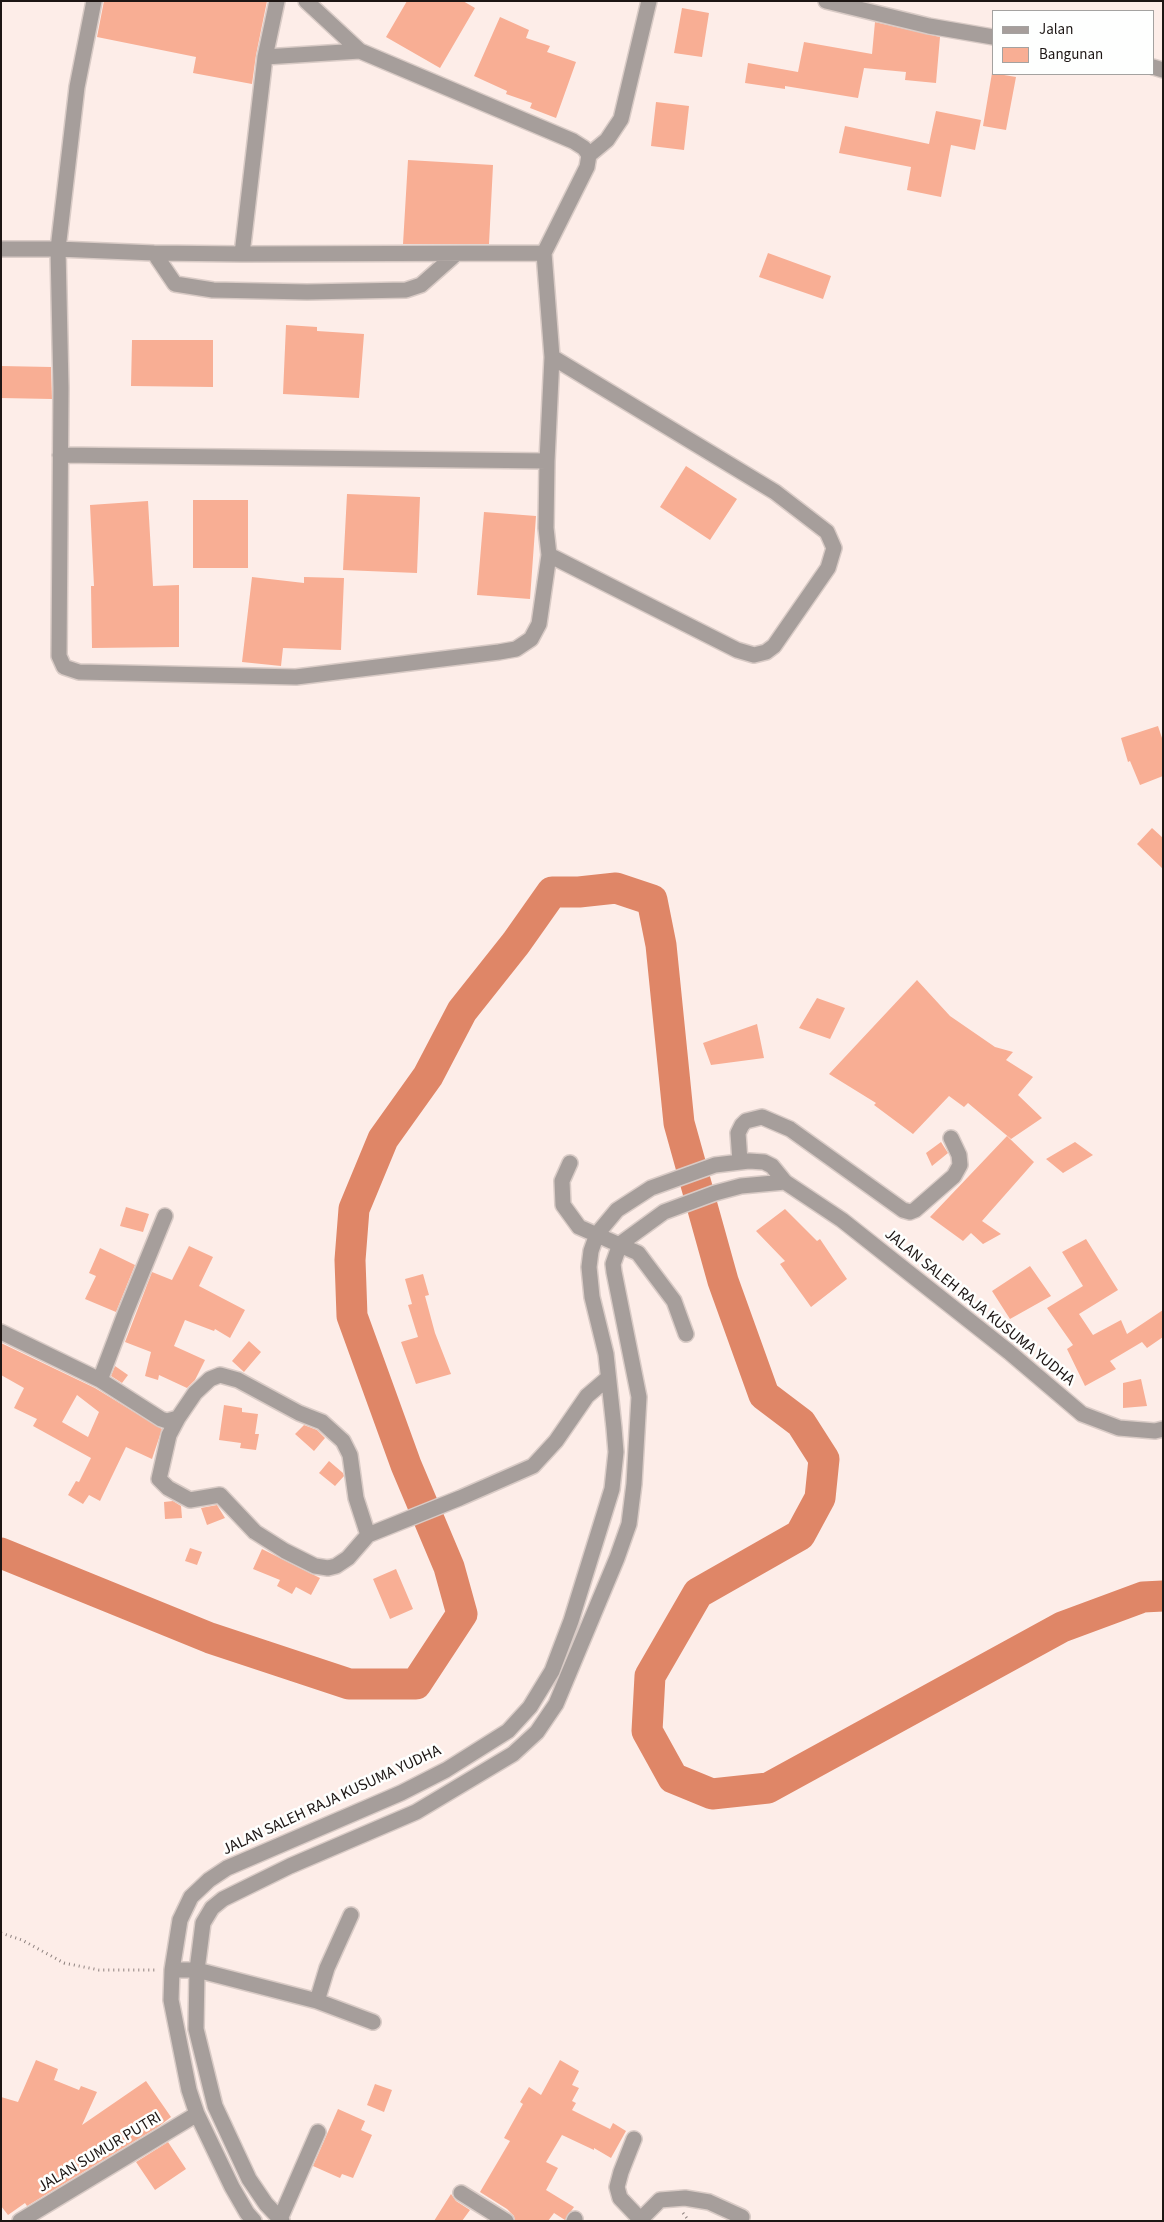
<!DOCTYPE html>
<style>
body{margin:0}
#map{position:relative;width:1164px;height:2222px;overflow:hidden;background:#fdede8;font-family:"Source Sans 3",sans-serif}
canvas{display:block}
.frame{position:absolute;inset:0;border:2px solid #1d1614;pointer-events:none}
.legend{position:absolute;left:992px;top:10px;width:162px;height:65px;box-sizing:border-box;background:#fefffe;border:1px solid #a4a2a0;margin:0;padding:6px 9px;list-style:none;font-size:15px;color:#1d1614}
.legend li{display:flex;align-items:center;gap:10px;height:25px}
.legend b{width:25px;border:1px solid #a4a2a0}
</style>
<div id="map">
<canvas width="1164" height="2222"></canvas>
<div class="frame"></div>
<ul class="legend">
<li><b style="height:6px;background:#a69e9b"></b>Jalan</li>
<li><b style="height:14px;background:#f8ae94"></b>Bangunan</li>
</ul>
</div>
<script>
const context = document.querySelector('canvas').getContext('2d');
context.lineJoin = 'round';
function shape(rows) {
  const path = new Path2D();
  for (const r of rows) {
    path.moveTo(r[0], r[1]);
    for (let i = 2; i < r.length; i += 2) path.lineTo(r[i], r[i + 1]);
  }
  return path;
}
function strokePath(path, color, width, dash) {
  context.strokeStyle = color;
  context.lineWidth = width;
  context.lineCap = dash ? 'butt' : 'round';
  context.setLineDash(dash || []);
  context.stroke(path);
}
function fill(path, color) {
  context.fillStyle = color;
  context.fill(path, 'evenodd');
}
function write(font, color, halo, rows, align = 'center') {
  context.font = font + ' "Source Sans 3",sans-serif';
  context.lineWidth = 5;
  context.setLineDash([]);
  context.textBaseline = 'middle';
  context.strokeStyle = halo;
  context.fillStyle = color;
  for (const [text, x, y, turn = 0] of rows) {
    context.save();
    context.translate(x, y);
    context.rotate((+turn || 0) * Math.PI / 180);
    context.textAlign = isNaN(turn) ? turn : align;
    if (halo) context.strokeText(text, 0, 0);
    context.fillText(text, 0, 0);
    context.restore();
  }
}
strokePath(shape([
 [1,1553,210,1638,349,1684,416,1684,462,1614,449,1567,406,1465,352,1316,350,1260,354,1209,383,1139,428,1076,462,1011,516,943,552,892,579,892,616,888,652,900,661,945,679,1123,723,1281,764,1395,801,1423,824,1459,820,1498,800,1535,698,1593,650,1676,647,1731,673,1778,712,1794,768,1788,1062,1627,1143,1597,1163,1596]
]), '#df8667', 31);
fill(shape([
 [104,1,267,1,256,55,252,84,193,73,196,57,97,37],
 [407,1,463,1,475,8,440,68,386,37],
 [682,8,709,13,702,57,674,53],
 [500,17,529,30,526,38,550,46,547,52,576,62,556,118,530,108,532,103,506,94,507,91,474,76],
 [875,22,940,37,936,83,905,80,906,72,864,68,858,98,785,86,785,89,745,83,748,63,798,72,804,42,872,54],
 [992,73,1016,77,1006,130,983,126],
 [656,102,689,106,684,150,651,146],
 [936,111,981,120,975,150,951,145,941,197,907,190,911,167,839,153,845,126,929,144],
 [408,160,493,165,489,244,403,244],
 [768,253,831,276,823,299,759,277],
 [286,325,317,327,317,331,364,334,359,398,283,394],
 [132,340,213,340,213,387,131,386],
 [1,366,51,367,52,399,1,398],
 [686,466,737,499,710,540,660,507],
 [347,494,420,497,417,573,343,570],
 [193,500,248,500,248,568,193,568],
 [148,501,153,586,179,585,179,647,92,648,91,586,94,586,90,505],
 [484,512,536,516,530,599,477,595],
 [252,577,304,583,304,577,344,578,341,650,283,648,281,666,242,662],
 [1158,726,1163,741,1163,776,1140,785,1130,761,1128,762,1121,738],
 [1152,828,1163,838,1163,869,1137,844],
 [917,980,950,1016,995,1047,1013,1052,1006,1060,1033,1077,1018,1095,1042,1118,1011,1139,968,1103,964,1107,949,1096,913,1134,874,1105,876,1103,829,1074],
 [817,998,845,1008,830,1039,799,1028],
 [757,1024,764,1058,711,1065,703,1043],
 [1007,1136,1034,1162,982,1221,1001,1234,983,1244,971,1233,963,1241,930,1217],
 [941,1142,948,1153,932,1166,926,1153],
 [1075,1142,1093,1155,1063,1173,1046,1159],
 [126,1207,149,1214,143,1232,120,1226],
 [785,1209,817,1241,820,1239,847,1279,811,1307,780,1264,785,1261,756,1231],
 [1086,1239,1118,1290,1079,1314,1093,1335,1121,1320,1127,1334,1163,1310,1163,1337,1147,1348,1142,1342,1110,1361,1116,1369,1085,1386,1067,1349,1073,1345,1047,1308,1083,1286,1062,1252],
 [189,1246,213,1257,199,1286,245,1310,230,1338,215,1329,214,1331,185,1320,174,1346,205,1360,195,1380,187,1388,159,1375,158,1380,145,1376,151,1352,125,1342,152,1272,172,1280],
 [100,1248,135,1265,116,1312,85,1299,96,1276,89,1273],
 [1030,1266,1051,1296,1010,1319,992,1291],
 [423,1274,429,1295,425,1296,435,1333,451,1374,416,1384,401,1342,418,1337,408,1305,412,1304,405,1279],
 [249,1341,261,1352,244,1372,232,1361],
 [1,1343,95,1388,162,1429,152,1459,126,1447,100,1501,89,1495,83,1504,68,1495,76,1481,79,1482,91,1458,33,1426,37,1419,14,1408,24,1388,1,1375],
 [77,1395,99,1412,88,1437,62,1422],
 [115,1366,128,1375,122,1383,111,1376],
 [1141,1379,1147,1406,1123,1408,1123,1383],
 [224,1405,242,1408,242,1412,258,1414,255,1434,259,1434,256,1450,240,1448,241,1443,219,1440],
 [304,1425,317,1430,325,1438,314,1451,295,1434],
 [329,1461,343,1473,344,1476,335,1486,319,1473],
 [173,1501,181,1506,182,1518,165,1519,164,1502],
 [217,1505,225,1518,207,1525,201,1508],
 [190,1548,202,1552,197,1565,185,1561],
 [262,1549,320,1578,311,1595,296,1587,292,1594,277,1586,280,1580,253,1569],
 [396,1569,413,1609,390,1619,373,1579],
 [36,2060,58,2069,54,2080,79,2090,81,2086,97,2092,82,2125,146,2081,171,2117,158,2127,27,2206,25,2203,8,2215,1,2206,1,2097,18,2102],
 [560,2060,579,2071,572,2085,579,2088,572,2101,576,2103,572,2110,610,2129,613,2123,626,2131,611,2158,594,2148,594,2150,562,2135,546,2162,558,2168,546,2190,574,2207,565,2220,554,2213,548,2221,515,2221,514,2216,507,2209,480,2192,510,2141,504,2138,523,2104,520,2102,529,2087,541,2095],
 [375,2084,392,2090,384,2112,367,2105],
 [338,2109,365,2121,361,2130,372,2135,353,2178,342,2174,340,2178,313,2166],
 [168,2142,186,2169,155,2190,136,2162],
 [451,2194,456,2201,470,2210,462,2221,434,2221]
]), '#f8ae94');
const minor = shape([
 [94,1,77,87,58,249,61,388,59,656,64,667,79,672,296,677,499,652,516,649,531,639,539,624,549,555,546,528,547,461,552,357,544,253,587,167,589,155,584,148,573,141,360,51,306,1],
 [826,1,929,26,993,37],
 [265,57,360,51],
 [1153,67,1163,70],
 [589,155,607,140,621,119,649,1],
 [1,249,58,249,154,253,242,254,544,253],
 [154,253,175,284,213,290,307,292,406,290,421,285,456,254],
 [242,254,265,57,277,1],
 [60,455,547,461],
 [549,555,737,650,754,655,766,652,774,646,828,568,834,548,827,532,775,492,552,357],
 [740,1162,738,1133,742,1125,746,1121,762,1117,790,1129,903,1210,910,1212,915,1210,954,1176,960,1165,959,1155,951,1138],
 [570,1163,562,1181,563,1205,579,1227,638,1253,674,1301,686,1334],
 [1,1332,100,1380,161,1419,167,1421,178,1418,195,1393,210,1379,220,1375,238,1380,299,1413,322,1422,343,1441,350,1455,356,1498,368,1535,460,1498,533,1466,556,1441,587,1396,608,1378],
 [100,1380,125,1314,165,1216],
 [178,1418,169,1435,159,1479,168,1488,190,1500,220,1495,255,1532,285,1551,315,1566,328,1568,336,1566,348,1558,368,1535],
 [172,1970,197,1970,317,2001,373,2022],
 [317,2001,327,1968,351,1915],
 [634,2139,621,2172,617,2187,620,2198,640,2219],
 [461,2193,506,2221],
 [280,2219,318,2132],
 [20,2221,197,2114],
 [254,2221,247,2213,232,2187,197,2114,189,2090,171,2000,172,1970,180,1920,191,1897,209,1880,227,1868,401,1793,446,1770,508,1731,530,1707,552,1671,571,1621,612,1489,616,1452,614,1428,606,1354,592,1297,589,1267,591,1251,597,1234,617,1210,651,1188,715,1165,749,1161,764,1162,772,1166,785,1182,842,1220,1009,1352,1082,1414,1119,1428,1155,1431,1163,1429],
 [282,2221,266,2204,249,2179,215,2106,196,2029,197,1970,203,1923,212,1908,223,1899,290,1866,416,1812,513,1754,537,1732,556,1704,617,1558,629,1524,634,1484,639,1397,614,1272,613,1264,620,1244,664,1212,715,1193,741,1186,785,1182],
 [574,2221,575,2219],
 [639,2221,660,2200,685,2198,709,2202,742,2217]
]);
strokePath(minor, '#d9cbc6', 18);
strokePath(shape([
 [1,1933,22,1940,64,1963,99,1970,158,1970],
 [683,2213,689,2221]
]), '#8e827f', 3, [1, 4]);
strokePath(minor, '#a69e9b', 15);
write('16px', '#1d1614', '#fefffe', [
 ["JALAN SALEH RAJA KUSUMA YUDHA",979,1308,39],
 ["JALAN SALEH RAJA KUSUMA YUDHA",332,1801,-25],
 ["JALAN SUMUR PUTRI",100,2153,-31]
]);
</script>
